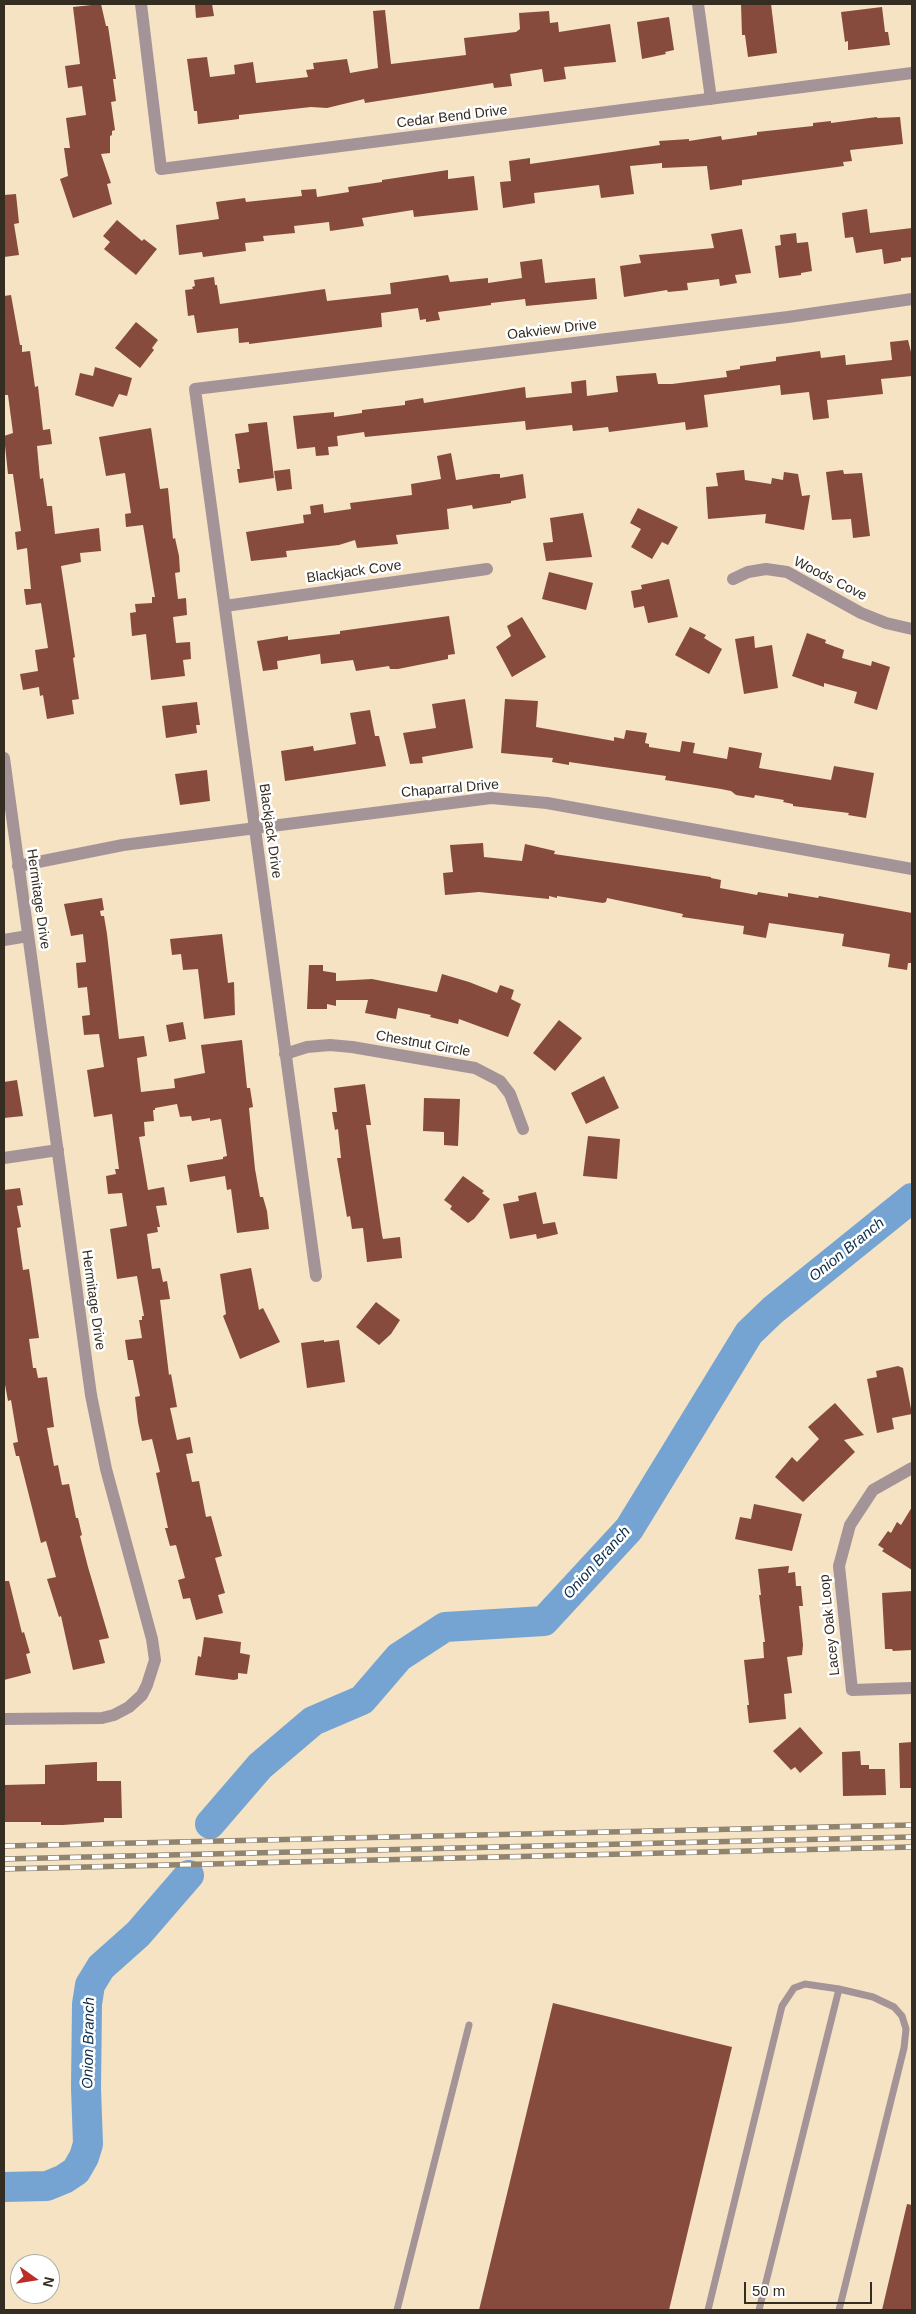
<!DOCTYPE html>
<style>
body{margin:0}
#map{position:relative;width:916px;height:2314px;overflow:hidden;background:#f5e3c4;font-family:Arial,sans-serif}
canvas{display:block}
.frame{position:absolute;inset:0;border:5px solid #342d21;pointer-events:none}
.north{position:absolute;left:10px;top:2254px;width:50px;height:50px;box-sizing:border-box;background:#fff;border:1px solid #aeaba6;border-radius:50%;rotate:103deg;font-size:14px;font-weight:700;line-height:20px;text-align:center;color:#342d21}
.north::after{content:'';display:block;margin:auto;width:18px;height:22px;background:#bb2d28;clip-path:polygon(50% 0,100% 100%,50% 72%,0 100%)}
.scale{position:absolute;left:744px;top:2282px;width:128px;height:22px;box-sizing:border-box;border:2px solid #342d21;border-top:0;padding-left:6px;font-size:15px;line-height:18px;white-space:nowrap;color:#342d21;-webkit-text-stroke:4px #fff;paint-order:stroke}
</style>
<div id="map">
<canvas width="916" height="2314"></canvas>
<div class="frame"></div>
<div class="north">N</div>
<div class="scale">50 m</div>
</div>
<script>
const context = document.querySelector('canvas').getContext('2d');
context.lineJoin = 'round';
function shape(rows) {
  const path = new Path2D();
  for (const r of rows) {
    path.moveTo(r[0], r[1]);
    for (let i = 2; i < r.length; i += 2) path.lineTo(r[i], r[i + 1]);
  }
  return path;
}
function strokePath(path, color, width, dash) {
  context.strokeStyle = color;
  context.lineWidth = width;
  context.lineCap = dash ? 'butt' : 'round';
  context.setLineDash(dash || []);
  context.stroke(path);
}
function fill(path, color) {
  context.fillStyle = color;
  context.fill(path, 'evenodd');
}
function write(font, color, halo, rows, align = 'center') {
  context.font = font + ' Arial,sans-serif';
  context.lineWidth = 5;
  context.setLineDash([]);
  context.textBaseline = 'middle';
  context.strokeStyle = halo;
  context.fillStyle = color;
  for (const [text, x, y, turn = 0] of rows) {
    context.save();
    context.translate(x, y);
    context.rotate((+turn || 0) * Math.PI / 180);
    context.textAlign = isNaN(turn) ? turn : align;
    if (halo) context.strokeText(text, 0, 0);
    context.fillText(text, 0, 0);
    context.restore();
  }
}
strokePath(shape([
 [210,1824,260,1766,313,1721,362,1700,399,1657,445,1627,544,1621,629,1529,749,1333,773,1310,912,1198],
 [4,2187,47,2186,64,2179,76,2171,84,2157,88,2144,86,2088,87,2004,90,1985,101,1967,138,1934,189,1875]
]), '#76a4d2', 30);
fill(shape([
 [101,4,106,26,108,26,116,79,113,79,116,101,111,102,115,130,112,131,112,135,110,136,110,153,101,154,111,183,107,184,112,204,73,218,60,179,68,176,64,148,70,148,66,118,86,115,82,86,68,88,65,66,80,64,73,7],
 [195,4,212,4,214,16,196,18],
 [741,4,771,4,777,53,748,57,745,35,742,35],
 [882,7,885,32,888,32,890,45,848,50,848,41,845,42,841,12],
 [385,10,391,64,466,55,464,38,516,32,520,29,519,13,549,11,550,23,558,22,559,32,610,24,616,62,564,67,566,79,544,82,542,69,510,74,512,86,494,88,493,83,365,103,364,99,327,108,311,107,239,115,239,119,198,124,197,111,194,111,187,59,207,57,210,77,235,74,234,65,253,62,256,83,308,77,306,70,314,69,313,63,347,59,350,73,378,68,373,11],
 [669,17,674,50,665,52,666,54,642,59,637,22],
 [877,117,877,118,900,117,903,144,850,150,852,161,843,162,844,166,742,180,742,185,710,190,707,166,662,168,662,163,630,166,634,194,601,198,599,185,534,193,535,203,503,208,500,182,511,181,509,161,530,158,530,164,660,145,659,141,689,139,689,141,721,136,722,140,757,135,757,132,813,126,813,123,831,121,831,123],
 [448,170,448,179,474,176,478,210,414,217,413,210,362,218,364,226,330,231,329,222,294,226,295,233,263,236,264,241,245,243,246,251,203,257,202,252,179,255,176,225,219,219,216,202,245,198,246,202,302,196,301,190,316,189,317,197,349,192,348,187,382,182,382,180],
 [16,194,19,223,14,224,19,255,4,257,4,195],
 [867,209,870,233,912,228,912,257,901,258,901,261,884,264,882,249,856,253,853,237,845,238,842,213],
 [117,220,142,241,144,239,157,249,136,275,104,249,110,242,103,236],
 [742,229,751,273,735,275,737,283,720,286,719,279,687,283,688,290,668,292,667,290,624,297,620,266,641,263,639,255,714,248,711,234],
 [796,233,797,243,808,242,812,271,801,273,801,275,779,278,775,246,781,245,780,235],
 [542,259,545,283,595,278,597,299,526,306,525,299,491,303,491,305,438,312,440,320,426,322,426,319,420,320,418,308,381,313,382,327,249,344,249,342,239,343,238,328,197,333,194,315,188,316,185,290,193,289,192,287,195,286,194,280,214,277,215,285,217,285,220,304,325,289,327,301,391,294,390,283,448,275,450,282,488,278,488,283,522,278,520,262],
 [11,295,20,345,22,345,22,352,30,351,35,387,38,386,43,430,50,429,52,444,37,446,40,479,43,478,47,506,52,506,55,534,99,528,101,551,80,553,81,562,61,566,75,657,73,658,79,699,72,700,74,714,47,719,43,695,40,696,39,687,23,690,20,674,38,671,35,650,48,648,41,603,26,605,24,589,31,589,27,548,17,550,15,532,21,531,13,474,8,474,4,436,13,433,8,395,4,395,4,296],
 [136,322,158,340,152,348,154,350,140,368,115,348],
 [908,340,911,352,912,351,912,376,881,379,883,394,827,400,829,418,813,420,809,392,781,395,780,385,704,395,708,427,686,430,685,422,609,432,608,427,573,431,572,425,526,430,525,421,365,437,364,432,337,436,338,446,328,447,329,455,316,456,315,447,297,449,293,416,334,412,334,417,362,413,362,410,405,405,405,401,423,398,424,403,525,387,526,398,572,393,571,382,586,380,587,396,618,392,616,376,656,373,658,384,672,384,727,377,726,371,740,369,740,366,776,361,776,357,820,351,821,358,845,355,846,365,892,360,890,342],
 [95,367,132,378,127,396,119,394,113,407,75,395,80,373,93,376],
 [267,422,274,478,239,483,237,469,240,469,235,434,249,432,248,424],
 [151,428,160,489,168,488,173,539,175,538,179,556,180,572,175,573,178,599,186,598,187,615,173,617,176,643,190,642,191,659,183,660,185,676,151,680,146,634,132,636,130,613,136,612,135,604,152,603,152,597,155,597,143,525,126,527,125,514,131,513,125,473,106,476,99,437],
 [451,453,456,480,494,474,500,474,500,478,523,474,526,498,511,501,511,503,473,509,472,505,447,509,449,529,396,535,398,544,357,548,355,540,339,545,286,551,287,557,251,561,246,532,304,523,303,515,311,514,310,506,323,504,324,513,351,509,350,503,412,495,411,484,441,479,437,456],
 [290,469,292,489,277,491,274,471],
 [744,470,745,480,771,484,772,478,783,480,784,472,798,474,802,496,810,495,804,530,765,523,766,514,708,519,706,487,718,486,716,473],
 [843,470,844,474,862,473,870,536,853,538,851,519,832,520,826,472],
 [638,508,678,527,668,545,662,542,652,559,631,547,641,529,630,523],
 [583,513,592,557,546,561,543,543,553,542,550,518],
 [549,572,593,583,586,610,542,599],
 [669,579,678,617,648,623,644,606,634,608,631,591,642,589,641,585],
 [449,616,455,654,448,655,448,659,398,669,390,669,389,666,356,671,353,660,321,664,320,654,277,661,278,669,263,671,257,641,288,636,288,640,305,638,340,634,340,631],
 [522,617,546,657,512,677,496,647,511,636,507,626],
 [690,627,706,635,704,638,722,649,709,674,675,655],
 [807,633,826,640,825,643,844,650,842,658,871,666,872,661,890,667,877,710,854,703,857,692,824,683,824,687,792,676],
 [754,636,755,648,772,645,778,688,744,694,735,639],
 [465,699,473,748,422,757,423,763,410,764,403,733,436,728,432,704],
 [505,699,538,701,536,727,614,741,614,737,624,739,626,730,647,733,645,743,649,744,649,747,680,752,682,741,695,743,693,753,727,759,729,747,762,753,759,768,831,780,834,766,874,773,866,818,848,815,849,813,793,806,793,804,783,802,784,800,755,795,754,798,736,795,731,791,721,789,665,780,666,776,569,762,569,765,552,762,553,758,501,753],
 [197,702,200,725,196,725,197,733,166,738,162,706],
 [370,710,375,736,379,736,386,766,285,781,281,751,313,746,314,751,356,744,350,713],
 [207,770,210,801,180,805,175,774],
 [483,843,484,857,522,861,525,844,555,851,554,854,711,877,711,878,721,880,720,888,757,895,758,892,788,897,788,893,818,898,819,896,912,913,912,963,908,963,907,970,888,967,890,954,842,946,844,934,769,923,766,938,743,934,744,926,682,917,683,914,607,898,606,902,603,903,557,896,557,898,549,896,549,899,479,892,445,895,443,873,453,872,450,845],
 [102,898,104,910,100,911,101,916,104,916,107,934,119,1039,144,1036,147,1056,137,1058,141,1092,175,1088,174,1079,205,1073,201,1045,242,1040,247,1088,250,1088,253,1107,249,1108,255,1169,260,1197,263,1197,267,1211,269,1229,237,1233,231,1189,227,1190,225,1176,190,1182,187,1165,223,1159,223,1157,227,1156,221,1119,210,1121,210,1118,192,1121,191,1116,180,1117,177,1104,155,1108,155,1110,153,1110,154,1121,144,1122,145,1136,139,1137,148,1190,164,1187,167,1205,156,1206,160,1227,157,1227,158,1232,147,1234,152,1269,160,1268,163,1282,167,1281,170,1299,160,1300,169,1375,171,1374,177,1407,170,1408,177,1440,190,1437,193,1453,186,1454,192,1482,199,1481,206,1517,211,1516,222,1556,215,1558,225,1593,218,1595,223,1613,196,1620,190,1598,183,1599,178,1580,185,1578,176,1545,170,1546,165,1528,168,1528,156,1473,160,1472,152,1439,142,1441,138,1422,135,1397,140,1396,133,1360,128,1360,125,1340,142,1338,139,1320,142,1320,142,1316,144,1316,137,1276,117,1279,110,1229,127,1226,122,1193,108,1194,106,1176,116,1174,115,1169,119,1169,112,1114,94,1117,87,1070,104,1067,99,1034,84,1035,82,1016,90,1015,87,987,78,988,76,963,86,962,83,934,71,936,64,904],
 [222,934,228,983,234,982,235,1015,204,1019,198,969,183,970,181,954,172,955,170,939],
 [309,965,323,965,323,971,336,973,336,981,372,979,437,992,442,974,469,982,497,993,500,985,514,990,511,999,521,1004,508,1037,459,1019,458,1024,430,1017,431,1015,398,1008,396,1019,365,1013,368,1000,336,1000,336,1006,327,1004,327,1009,307,1009],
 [559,1020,582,1038,555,1071,533,1053],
 [183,1022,186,1039,169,1042,166,1025],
 [604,1076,619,1108,586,1124,571,1093],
 [17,1080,23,1116,4,1118,4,1082],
 [365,1084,371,1125,366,1125,382,1235,383,1239,400,1237,402,1258,367,1262,363,1228,352,1229,350,1216,347,1217,337,1158,341,1158,338,1129,335,1130,332,1112,337,1112,334,1088],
 [424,1098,460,1099,458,1146,444,1145,444,1132,423,1131],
 [588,1136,620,1139,617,1179,583,1176],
 [463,1176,484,1191,482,1193,490,1199,474,1219,468,1223,450,1209,452,1206,444,1200],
 [20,1188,23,1205,17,1206,21,1227,17,1228,23,1270,29,1269,39,1338,29,1339,33,1368,36,1368,38,1378,47,1377,54,1427,47,1428,54,1466,58,1465,62,1485,69,1484,76,1518,78,1518,82,1535,80,1536,88,1567,109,1638,99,1640,105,1663,73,1670,61,1616,59,1617,47,1579,56,1577,46,1541,41,1543,19,1456,16,1456,13,1443,18,1442,11,1400,8,1401,4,1379,4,1190],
 [536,1192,543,1224,555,1222,558,1234,537,1239,536,1234,510,1239,503,1204,519,1201,518,1196],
 [251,1268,259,1310,263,1308,280,1342,240,1359,223,1316,226,1314,220,1274],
 [376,1302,400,1320,391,1334,379,1345,356,1327],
 [324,1340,324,1342,339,1340,345,1382,307,1388,301,1343],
 [898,1366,903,1368,912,1414,892,1418,894,1429,877,1433,867,1379,877,1377,876,1371],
 [835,1403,864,1435,844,1440,855,1452,803,1502,775,1477,792,1457,797,1462,819,1439,808,1427],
 [754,1504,802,1514,792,1551,735,1539,740,1517,751,1519],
 [912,1507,912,1570,882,1551,884,1549,878,1545,888,1531,891,1533,897,1522,901,1525],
 [789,1566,788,1573,795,1572,796,1586,801,1586,803,1606,799,1606,803,1645,802,1655,787,1657,792,1693,784,1694,786,1719,749,1723,747,1705,749,1705,744,1660,764,1658,763,1642,765,1642,759,1595,761,1595,758,1569],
 [4,1581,9,1581,22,1633,24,1632,30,1653,26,1654,31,1673,4,1680],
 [912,1591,912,1650,893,1651,892,1649,885,1649,882,1593],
 [204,1637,241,1642,240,1653,250,1655,247,1674,238,1673,238,1679,234,1680,195,1675,198,1656,201,1657],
 [800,1727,823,1753,800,1773,795,1767,791,1770,773,1751],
 [912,1742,912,1788,900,1788,899,1743],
 [860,1751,861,1765,869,1765,869,1769,885,1769,886,1795,843,1796,842,1752],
 [97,1762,97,1781,121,1781,122,1818,104,1818,104,1822,63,1825,41,1825,41,1822,4,1822,4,1785,45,1784,45,1765],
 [553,2003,732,2047,669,2310,479,2310],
 [907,2204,912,2205,912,2310,882,2310]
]), '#864b3c');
strokePath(shape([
 [397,2310,469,2025],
 [708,2310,782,2006,794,1988,805,1984,839,1989],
 [759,2310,839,1989,873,1997,894,2007,902,2016,906,2029,904,2048,839,2310]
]), '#a49498', 7);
strokePath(shape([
 [141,4,161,169,912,73],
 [698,4,711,99],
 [733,579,748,572,766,569,787,572,861,613,886,623,912,629],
 [225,606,487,569],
 [4,758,91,1395,106,1469,152,1639,155,1660,147,1685,142,1695,129,1707,114,1715,102,1718,4,1719],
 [18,866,123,845,491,798,547,803,912,869],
 [4,940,28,936],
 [285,1054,307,1047,330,1045,352,1047,475,1068,500,1081,510,1094,523,1129],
 [4,1158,58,1150],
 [316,1276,195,389,788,317,912,299],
 [912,1468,873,1490,850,1525,839,1566,852,1690,912,1688]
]), '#a49498', 12);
const rail = shape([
 [4,1846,912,1825],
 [4,1859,912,1837],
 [4,1869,912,1847]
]);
strokePath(rail, '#90846f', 5.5);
strokePath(rail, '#fff', 4, [11]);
write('14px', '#342d21', '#fff', [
 ["Cedar Bend Drive",452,117,-7],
 ["Oakview Drive",552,330,-7],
 ["Blackjack Cove",354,572,-8],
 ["Woods Cove",830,579,27],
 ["Chaparral Drive",450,789,-5],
 ["Blackjack Drive",270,831,82],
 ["Hermitage Drive",38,899,82],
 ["Chestnut Circle",423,1044,10],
 ["Hermitage Drive",93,1300,82],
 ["Lacey Oak Loop",830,1625,-96]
]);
write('italic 15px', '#092c4a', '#fff', [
 ["Onion Branch",847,1250,-39],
 ["Onion Branch",597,1563,-48],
 ["Onion Branch",89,2043,-89]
]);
</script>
